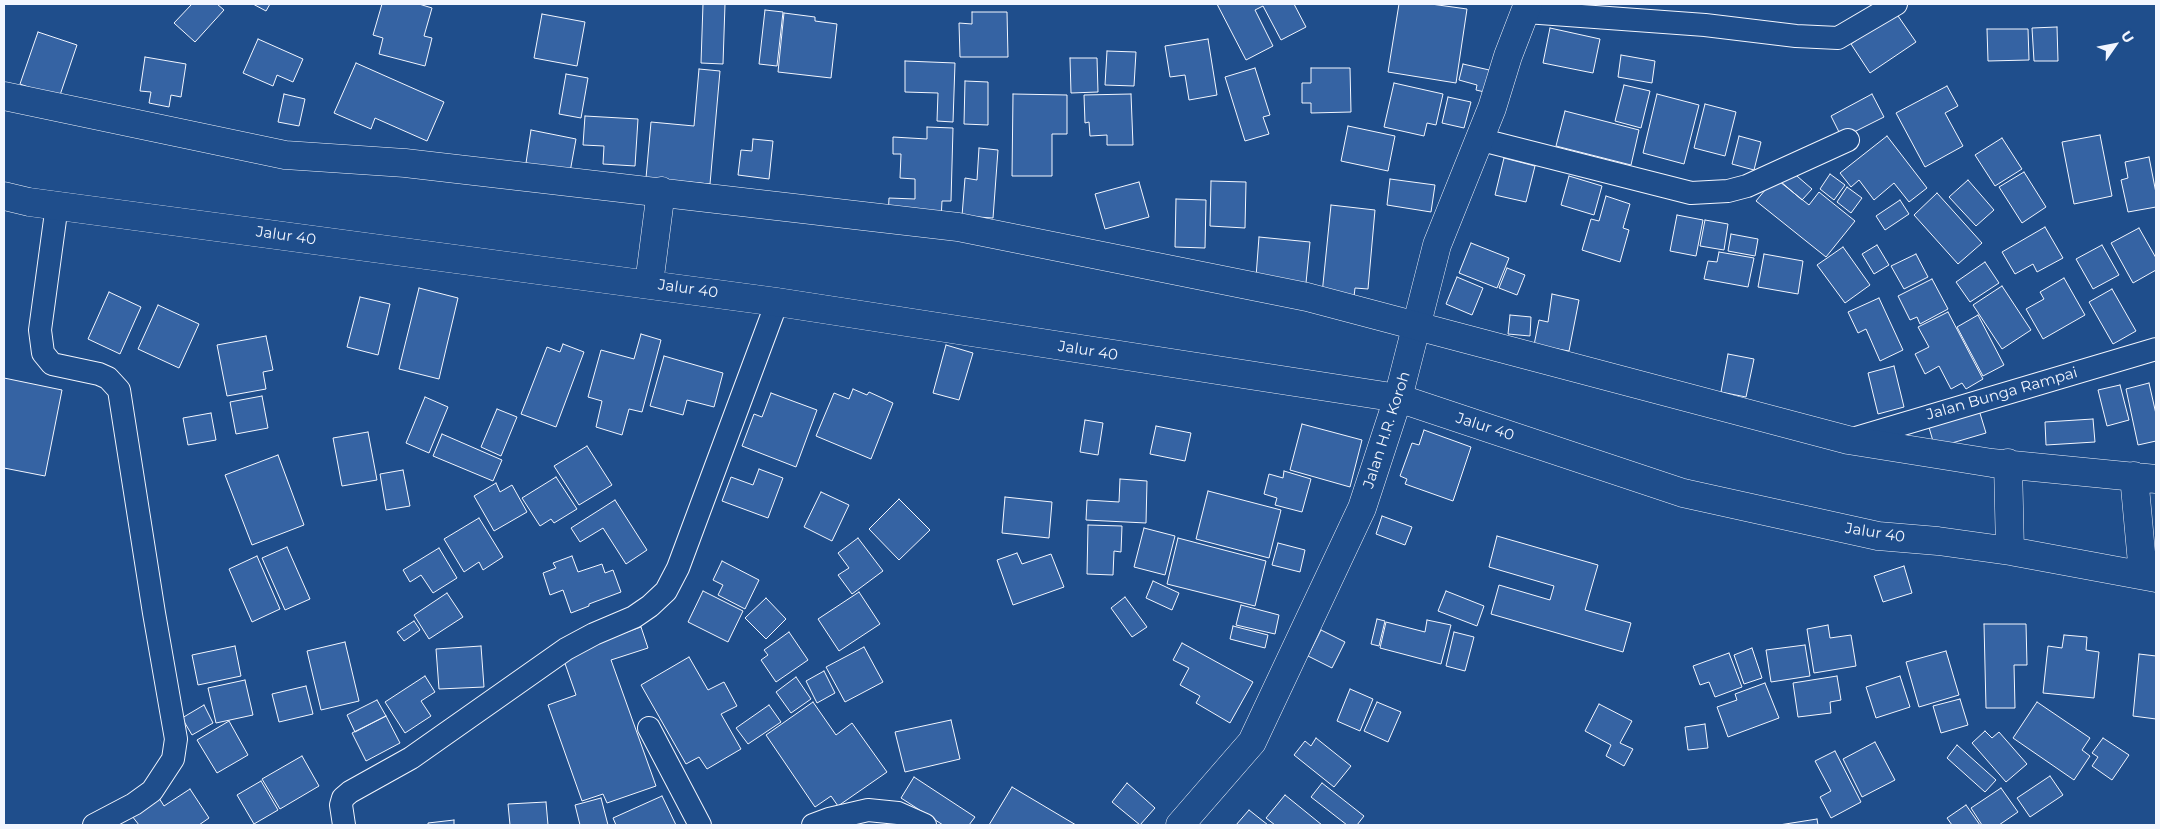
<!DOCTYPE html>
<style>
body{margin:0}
#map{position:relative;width:2160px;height:829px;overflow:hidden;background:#1f4e8c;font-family:Montserrat,sans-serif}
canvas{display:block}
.frame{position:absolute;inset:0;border:5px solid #f2f6ff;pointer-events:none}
.north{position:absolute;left:2090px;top:20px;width:50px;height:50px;-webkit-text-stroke:4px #1f4e8c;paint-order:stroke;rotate:57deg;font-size:14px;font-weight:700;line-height:20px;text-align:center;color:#f2f6ff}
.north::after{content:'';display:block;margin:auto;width:18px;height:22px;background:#f2f6ff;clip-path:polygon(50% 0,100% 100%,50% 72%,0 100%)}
</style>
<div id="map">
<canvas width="2160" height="829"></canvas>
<div class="frame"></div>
<div class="north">U</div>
</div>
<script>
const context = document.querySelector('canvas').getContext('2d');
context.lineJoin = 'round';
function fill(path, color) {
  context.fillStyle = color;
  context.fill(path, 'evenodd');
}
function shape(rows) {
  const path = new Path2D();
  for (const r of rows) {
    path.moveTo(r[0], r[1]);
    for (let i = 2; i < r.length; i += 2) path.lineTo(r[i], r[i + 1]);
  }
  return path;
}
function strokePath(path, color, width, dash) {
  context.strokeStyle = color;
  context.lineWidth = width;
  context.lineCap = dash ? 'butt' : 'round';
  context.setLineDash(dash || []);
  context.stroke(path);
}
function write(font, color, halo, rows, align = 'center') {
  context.font = font + ' Montserrat,sans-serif';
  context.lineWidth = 4;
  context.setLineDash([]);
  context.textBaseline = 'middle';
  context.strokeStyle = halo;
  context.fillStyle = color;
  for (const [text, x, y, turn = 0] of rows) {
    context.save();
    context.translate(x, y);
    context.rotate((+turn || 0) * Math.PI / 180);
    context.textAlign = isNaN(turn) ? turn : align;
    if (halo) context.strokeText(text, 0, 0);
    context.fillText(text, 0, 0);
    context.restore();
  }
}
const building = shape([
 [192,4,217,4,224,10,195,42,174,23,192,4],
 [253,4,270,4,266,11,253,4],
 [382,4,419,4,432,8,424,36,432,38,425,66,379,54,383,38,373,35,382,4],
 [703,4,725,4,723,64,701,63,703,4],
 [1217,4,1294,4,1306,27,1281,40,1263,6,1255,10,1273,46,1246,60,1217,4],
 [1399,4,1431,4,1467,9,1456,83,1388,72,1399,4],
 [765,10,783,12,777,66,759,64,765,10],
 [972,12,1007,12,1008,57,960,57,959,23,972,24,972,12],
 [784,13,815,17,815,21,837,24,831,78,778,72,784,13],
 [1896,13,1916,42,1870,73,1851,44,1896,13],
 [542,14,585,22,577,66,534,58,542,14],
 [2057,27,2058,61,2034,61,2032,28,2057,27],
 [1550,28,1600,39,1593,73,1543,63,1550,28],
 [1987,29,2028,29,2029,60,1988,61,1987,29],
 [38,32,77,45,59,98,20,84,38,32],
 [258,39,303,59,293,82,277,75,273,86,243,73,258,39],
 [1208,39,1217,95,1189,100,1185,75,1170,77,1165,46,1208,39],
 [1107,51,1136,52,1134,86,1105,85,1107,51],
 [1621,55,1655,61,1652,83,1618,77,1621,55],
 [145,57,186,64,181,97,171,95,169,107,149,103,151,92,140,91,145,57],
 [1070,58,1097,58,1098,92,1071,93,1070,58],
 [905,61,955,63,953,122,937,121,938,93,905,92,905,61],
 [356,63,444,102,427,141,375,118,371,129,334,113,356,63],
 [1463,64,1498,72,1493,94,1476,90,1477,85,1459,80,1463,64],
 [1255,68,1270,115,1263,117,1269,134,1245,141,1225,77,1255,68],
 [1311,68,1350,68,1351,112,1311,113,1311,103,1302,103,1302,83,1311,83,1311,68],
 [699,69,720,71,710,184,646,178,651,122,694,126,699,69],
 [566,74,588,78,581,118,559,114,566,74],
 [965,81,988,82,988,125,964,124,965,81],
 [1394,83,1443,94,1436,125,1427,123,1424,136,1384,127,1394,83],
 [1624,85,1650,91,1641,128,1615,121,1624,85],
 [1947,86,1958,106,1945,113,1963,146,1925,167,1896,113,1947,86],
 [284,94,305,99,299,126,278,122,284,94],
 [1013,94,1067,95,1067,134,1052,134,1052,176,1012,176,1013,94],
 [1131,94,1133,145,1107,145,1107,135,1090,136,1089,122,1085,123,1084,95,1131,94],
 [1657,94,1699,105,1684,164,1643,153,1657,94],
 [1872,94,1884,117,1842,138,1831,116,1872,94],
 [1448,97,1471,102,1464,128,1442,123,1448,97],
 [1705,104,1736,112,1725,156,1694,148,1705,104],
 [1565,111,1639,130,1631,165,1556,146,1565,111],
 [585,116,638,119,635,166,603,164,604,146,583,145,585,116],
 [1348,126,1395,136,1388,171,1341,161,1348,126],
 [927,127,953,128,951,201,942,201,941,220,888,218,889,198,915,199,915,179,900,178,901,154,893,154,893,137,927,139,927,127],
 [531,130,576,139,570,172,526,163,531,130],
 [2100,135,2112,196,2074,204,2062,142,2100,135],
 [1739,136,1761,142,1754,170,1732,164,1739,136],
 [1887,136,1927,188,1909,202,1894,183,1874,200,1859,180,1851,187,1840,173,1887,136],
 [2002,138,2022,169,1995,186,1975,155,2002,138],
 [753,139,773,141,769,179,738,175,741,150,752,151,753,139],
 [979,148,998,150,993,218,962,216,965,178,977,180,979,148],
 [2149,157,2156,193,2156,207,2128,212,2121,180,2128,178,2125,162,2149,157],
 [1504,158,1535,166,1526,202,1495,195,1504,158],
 [1790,170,1812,189,1802,200,1780,181,1790,170],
 [2024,172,2046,207,2022,223,1999,187,2024,172],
 [1830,174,1845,185,1834,200,1820,189,1830,174],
 [1569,176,1602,186,1594,215,1561,205,1569,176],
 [1775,178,1809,205,1819,192,1855,221,1826,257,1756,201,1775,178],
 [1390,179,1435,185,1431,212,1387,205,1390,179],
 [1968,180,1994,210,1976,226,1949,197,1968,180],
 [1211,181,1246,182,1245,228,1210,226,1211,181],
 [1139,182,1149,217,1105,229,1095,194,1139,182],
 [1847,187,1862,198,1851,213,1837,202,1847,187],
 [1937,193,1982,243,1958,264,1914,215,1937,193],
 [1606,196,1630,204,1623,228,1629,230,1620,262,1582,250,1591,219,1599,221,1606,196],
 [1176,199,1206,200,1205,248,1175,247,1176,199],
 [1900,200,1909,214,1885,230,1876,216,1900,200],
 [1331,205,1375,210,1368,289,1355,288,1354,297,1322,294,1331,205],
 [1677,215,1703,220,1696,256,1670,251,1677,215],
 [1705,220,1728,224,1724,250,1700,246,1705,220],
 [2045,227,2063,258,2037,272,2033,264,2015,274,2002,252,2045,227],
 [2139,228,2156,258,2156,270,2133,283,2111,243,2139,228],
 [1731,234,1758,239,1755,256,1728,251,1731,234],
 [1259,237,1310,242,1306,283,1256,277,1259,237],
 [1471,243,1509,258,1497,288,1459,273,1471,243],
 [1877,245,1889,265,1874,274,1862,254,1877,245],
 [2102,245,2119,275,2093,289,2076,259,2102,245],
 [1843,247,1870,285,1845,303,1817,265,1843,247],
 [1719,252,1754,258,1748,287,1704,279,1708,261,1717,262,1719,252],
 [1764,254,1803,261,1798,294,1758,287,1764,254],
 [1916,254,1928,277,1904,289,1891,266,1916,254],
 [1985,262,1999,283,1970,302,1956,282,1985,262],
 [1507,268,1525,275,1517,295,1499,288,1507,268],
 [1457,277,1483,288,1472,315,1446,304,1457,277],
 [2064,278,2085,315,2043,339,2026,309,2044,299,2040,292,2064,278],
 [1932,279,1948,309,1920,324,1917,317,1910,320,1898,296,1932,279],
 [2002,286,2031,330,2002,349,1973,305,2002,286],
 [419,288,458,298,439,379,399,369,419,288],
 [2112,289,2136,331,2113,344,2089,302,2112,289],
 [109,292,141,307,120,354,88,339,109,292],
 [1552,294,1579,300,1569,351,1534,345,1539,320,1548,322,1552,294],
 [360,297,390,304,378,355,347,347,360,297],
 [1879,298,1903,350,1880,361,1866,329,1858,333,1848,312,1879,298],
 [158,305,199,324,179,368,138,349,158,305],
 [1948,312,1983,379,1966,389,1962,383,1951,389,1939,366,1925,374,1915,354,1929,347,1918,327,1948,312],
 [1510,315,1531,317,1530,336,1508,334,1510,315],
 [1978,315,2004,365,1983,376,1957,327,1978,315],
 [641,334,661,340,642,412,629,409,622,435,596,427,602,401,588,397,601,350,634,359,641,334],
 [266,336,273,370,263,372,266,389,227,396,217,345,266,336],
 [563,344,584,352,556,427,521,414,547,347,560,352,563,344],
 [946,345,973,353,959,400,933,393,946,345],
 [1728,354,1754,359,1746,397,1721,392,1728,354],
 [664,356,723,373,714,407,687,400,683,415,650,406,664,356],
 [1894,366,1904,407,1878,414,1868,373,1894,366],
 [4,378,62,390,45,476,4,468,4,378],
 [2149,383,2156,414,2156,441,2138,445,2126,389,2149,383],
 [2120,385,2129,420,2107,426,2098,390,2120,385],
 [853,389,867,395,869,392,893,403,871,459,816,436,834,393,849,399,853,389],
 [771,393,817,410,796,467,742,446,754,414,762,417,771,393],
 [262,396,268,428,236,434,230,402,262,396],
 [425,397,448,407,429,453,406,443,425,397],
 [497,409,517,417,501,456,481,447,497,409],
 [1979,410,1986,433,1935,448,1928,424,1979,410],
 [211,413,216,440,188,445,183,418,211,413],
 [2093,419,2095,442,2046,445,2045,422,2093,419],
 [1085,420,1103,423,1098,455,1080,452,1085,420],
 [1302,424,1362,440,1350,487,1290,470,1302,424],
 [1156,426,1191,433,1185,461,1150,454,1156,426],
 [1424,430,1471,447,1453,501,1405,484,1407,479,1400,476,1412,443,1419,445,1424,430],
 [368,432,377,480,342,486,333,438,368,432],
 [442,434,502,460,493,481,433,456,442,434],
 [587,446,612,485,579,505,554,466,587,446],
 [278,455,304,525,252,545,225,475,278,455],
 [759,469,783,478,768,518,722,501,731,477,753,485,759,469],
 [403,470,410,506,386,510,380,474,403,470],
 [1284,471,1311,479,1302,512,1275,505,1277,498,1264,494,1269,474,1283,478,1284,471],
 [556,477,577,509,554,523,551,519,540,526,522,498,556,477],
 [1120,479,1147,481,1146,523,1086,520,1087,500,1119,502,1120,479],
 [496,483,500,492,512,485,527,512,494,531,474,496,496,483],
 [1208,491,1281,510,1269,558,1196,539,1208,491],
 [821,492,849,505,832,541,804,527,821,492],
 [1005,497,1052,502,1049,538,1002,533,1005,497],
 [899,499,930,530,899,560,869,529,899,499],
 [615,500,647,550,626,564,603,528,580,542,571,528,615,500],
 [1382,516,1412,527,1405,545,1376,534,1382,516],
 [479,518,503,557,483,570,479,562,464,572,444,539,479,518],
 [1088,525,1122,526,1121,552,1114,551,1113,575,1087,574,1088,525],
 [1144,528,1175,536,1165,575,1134,567,1144,528],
 [1497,536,1598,565,1585,610,1631,623,1623,652,1491,614,1499,585,1550,600,1554,586,1489,567,1497,536],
 [858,538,883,571,852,594,838,575,849,568,838,553,858,538],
 [1178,538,1266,561,1255,606,1167,584,1178,538],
 [1278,543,1305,550,1300,572,1272,565,1278,543],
 [287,547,310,599,285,610,262,558,287,547],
 [439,548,457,578,433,593,421,575,410,582,403,570,439,548],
 [1017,553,1022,564,1051,554,1064,587,1013,605,997,560,1017,553],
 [257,556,280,609,252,622,229,569,257,556],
 [572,556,578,572,602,564,605,573,613,570,621,592,589,604,589,606,571,613,563,590,550,595,543,573,556,568,553,563,572,556],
 [722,561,759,580,745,609,718,595,723,585,713,580,722,561],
 [1904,566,1912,593,1883,602,1874,576,1904,566],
 [1153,581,1179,593,1172,610,1146,598,1153,581],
 [703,591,743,611,728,642,688,622,703,591],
 [1446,591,1484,606,1477,626,1438,611,1446,591],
 [859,592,880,624,839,651,818,619,859,592],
 [447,593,463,617,429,639,414,615,447,593],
 [1125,597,1147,627,1132,637,1111,608,1125,597],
 [766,598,786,619,766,639,745,618,766,598],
 [1241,605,1279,615,1275,634,1236,625,1241,605],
 [1377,619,1385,621,1379,646,1371,644,1377,619],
 [1427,620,1451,625,1441,664,1380,648,1386,622,1425,632,1427,620],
 [414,621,420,630,404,641,397,632,414,621],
 [1984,624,2026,624,2027,665,2014,665,2015,708,1986,708,1984,624],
 [1828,625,1830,638,1851,635,1856,666,1814,673,1807,629,1828,625],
 [1233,626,1268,635,1265,648,1230,639,1233,626],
 [641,627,648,648,611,660,656,786,607,803,603,794,582,801,548,705,576,695,562,655,641,627],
 [1321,630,1345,642,1332,668,1308,656,1321,630],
 [789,632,808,660,776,682,761,660,768,655,764,650,789,632],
 [1454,632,1474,637,1465,671,1446,666,1454,632],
 [2064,635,2087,637,2086,650,2099,652,2094,698,2043,693,2048,646,2062,648,2064,635],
 [345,642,359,701,321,710,307,651,345,642],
 [1182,643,1253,682,1230,723,1196,703,1200,696,1180,685,1189,668,1173,660,1182,643],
 [1805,645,1810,676,1771,682,1766,650,1805,645],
 [235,646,241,676,198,685,192,655,235,646],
 [481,646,484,687,439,689,436,649,481,646],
 [864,647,883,682,845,702,826,667,864,647],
 [1752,648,1762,678,1744,684,1734,655,1752,648],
 [1946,651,1959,695,1919,707,1906,662,1946,651],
 [1729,653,1742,687,1715,697,1709,682,1700,685,1693,666,1729,653],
 [2139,654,2156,656,2156,719,2133,716,2139,654],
 [689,657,708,690,724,682,737,706,721,714,741,749,707,769,699,757,686,764,641,685,689,657],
 [824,671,835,693,817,703,806,681,824,671],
 [425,676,435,692,421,701,431,716,405,733,385,702,425,676],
 [1837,676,1841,700,1830,702,1831,713,1798,717,1793,683,1837,676],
 [1900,676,1910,707,1876,718,1866,687,1900,676],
 [796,677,811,699,791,713,776,692,796,677],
 [245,680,253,715,216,723,208,688,245,680],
 [1765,683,1779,718,1728,737,1717,707,1737,700,1735,694,1765,683],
 [306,686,313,714,279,722,272,694,306,686],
 [1350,689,1373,699,1360,731,1337,721,1350,689],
 [1960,699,1968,725,1941,733,1933,706,1960,699],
 [377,700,386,716,355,732,347,715,377,700],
 [813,702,836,735,852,723,887,772,838,806,831,796,815,807,766,735,813,702],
 [1377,702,1401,712,1388,742,1364,731,1377,702],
 [2037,702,2090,738,2082,750,2090,756,2074,780,2013,738,2037,702],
 [1599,704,1632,721,1620,743,1633,749,1624,766,1606,756,1611,745,1585,731,1599,704],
 [204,705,213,723,192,735,182,718,204,705],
 [769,705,781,722,748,744,736,728,769,705],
 [386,716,400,743,366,761,352,733,386,716],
 [951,720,960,759,905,772,895,732,951,720],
 [229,721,248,755,217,773,197,740,229,721],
 [1705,724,1708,748,1688,750,1685,727,1705,724],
 [1985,731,1992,738,1999,732,2027,764,2006,782,1972,743,1985,731],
 [1316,738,1351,766,1334,787,1294,755,1305,741,1311,746,1316,738],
 [2103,738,2129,755,2112,780,2092,766,2098,757,2092,753,2103,738],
 [1875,742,1895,780,1862,797,1843,759,1875,742],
 [1957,745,1996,780,1985,792,1947,758,1957,745],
 [1835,751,1861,802,1831,818,1820,797,1831,791,1815,761,1835,751],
 [302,756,319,786,280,809,262,779,302,756],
 [2050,776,2063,795,2030,817,2017,798,2050,776],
 [914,777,975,817,969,825,943,825,901,798,914,777],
 [261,781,278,810,254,824,237,795,261,781],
 [1127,783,1155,808,1140,825,1112,802,1127,783],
 [1322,783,1364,816,1357,825,1347,825,1311,797,1322,783],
 [1012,787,1076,825,989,825,1012,787],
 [2001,788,2018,812,1999,825,1982,825,1971,808,2001,788],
 [190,789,209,818,199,825,139,825,132,816,159,798,164,806,190,789],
 [1285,795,1322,825,1275,825,1266,818,1285,795],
 [662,796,676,825,616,825,613,818,662,796],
 [601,798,608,825,580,825,575,805,601,798],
 [546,802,548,825,510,825,508,804,546,802],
 [1966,805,1980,825,1952,825,1947,818,1966,805],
 [1249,810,1268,825,1236,825,1249,810],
 [1817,819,1818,825,1779,825,1817,819],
 [454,820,454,825,428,825,428,823,454,820]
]);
fill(building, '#3563a3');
strokePath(building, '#f2f6ff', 1);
const minor = shape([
 [1526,12,1705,25,1796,36,1838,38,1896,4],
 [1478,139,1691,193,1728,191,1747,186,1848,140],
 [57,205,40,330,43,353,52,364,99,374,108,378,119,390,154,613,176,739,173,759,152,791,134,804,94,825],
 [1849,440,2156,349],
 [649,728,700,825],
 [344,825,341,805,343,798,350,792,411,758,566,649,594,634,634,617,650,606,666,591,678,568,777,302],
 [813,825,829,819,868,810,898,813,925,825]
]);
const secondary = shape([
 [1180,825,1252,742,1362,508,1398,398,1437,245,1492,108,1508,56,1528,4]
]);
const trunk = shape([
 [4,96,285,155,405,163,958,227,1307,297,1848,440,1992,463,2156,479],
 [4,196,29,202,777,302,1398,398,1683,493,1878,536,1938,541,2010,551,2156,578],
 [649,284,661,191],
 [2008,463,2010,551],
 [2134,476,2143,574]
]);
strokePath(minor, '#f2f6ff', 24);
strokePath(secondary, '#f2f6ff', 29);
strokePath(trunk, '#f2f6ff', 29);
strokePath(minor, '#1f4e8c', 22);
strokePath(secondary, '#1f4e8c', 28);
strokePath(trunk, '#1f4e8c', 28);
write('15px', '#f2f6ff', '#1f4e8c', [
 ["Jalur 40",286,236,8],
 ["Jalur 40",688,289,8],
 ["Jalur 40",1088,351,9],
 ["Jalan Bunga Rampai",2002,394,-16],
 ["Jalur 40",1485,427,18],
 ["Jalan H.R. Koroh",1387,430,-72],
 ["Jalur 40",1875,533,9]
]);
</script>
